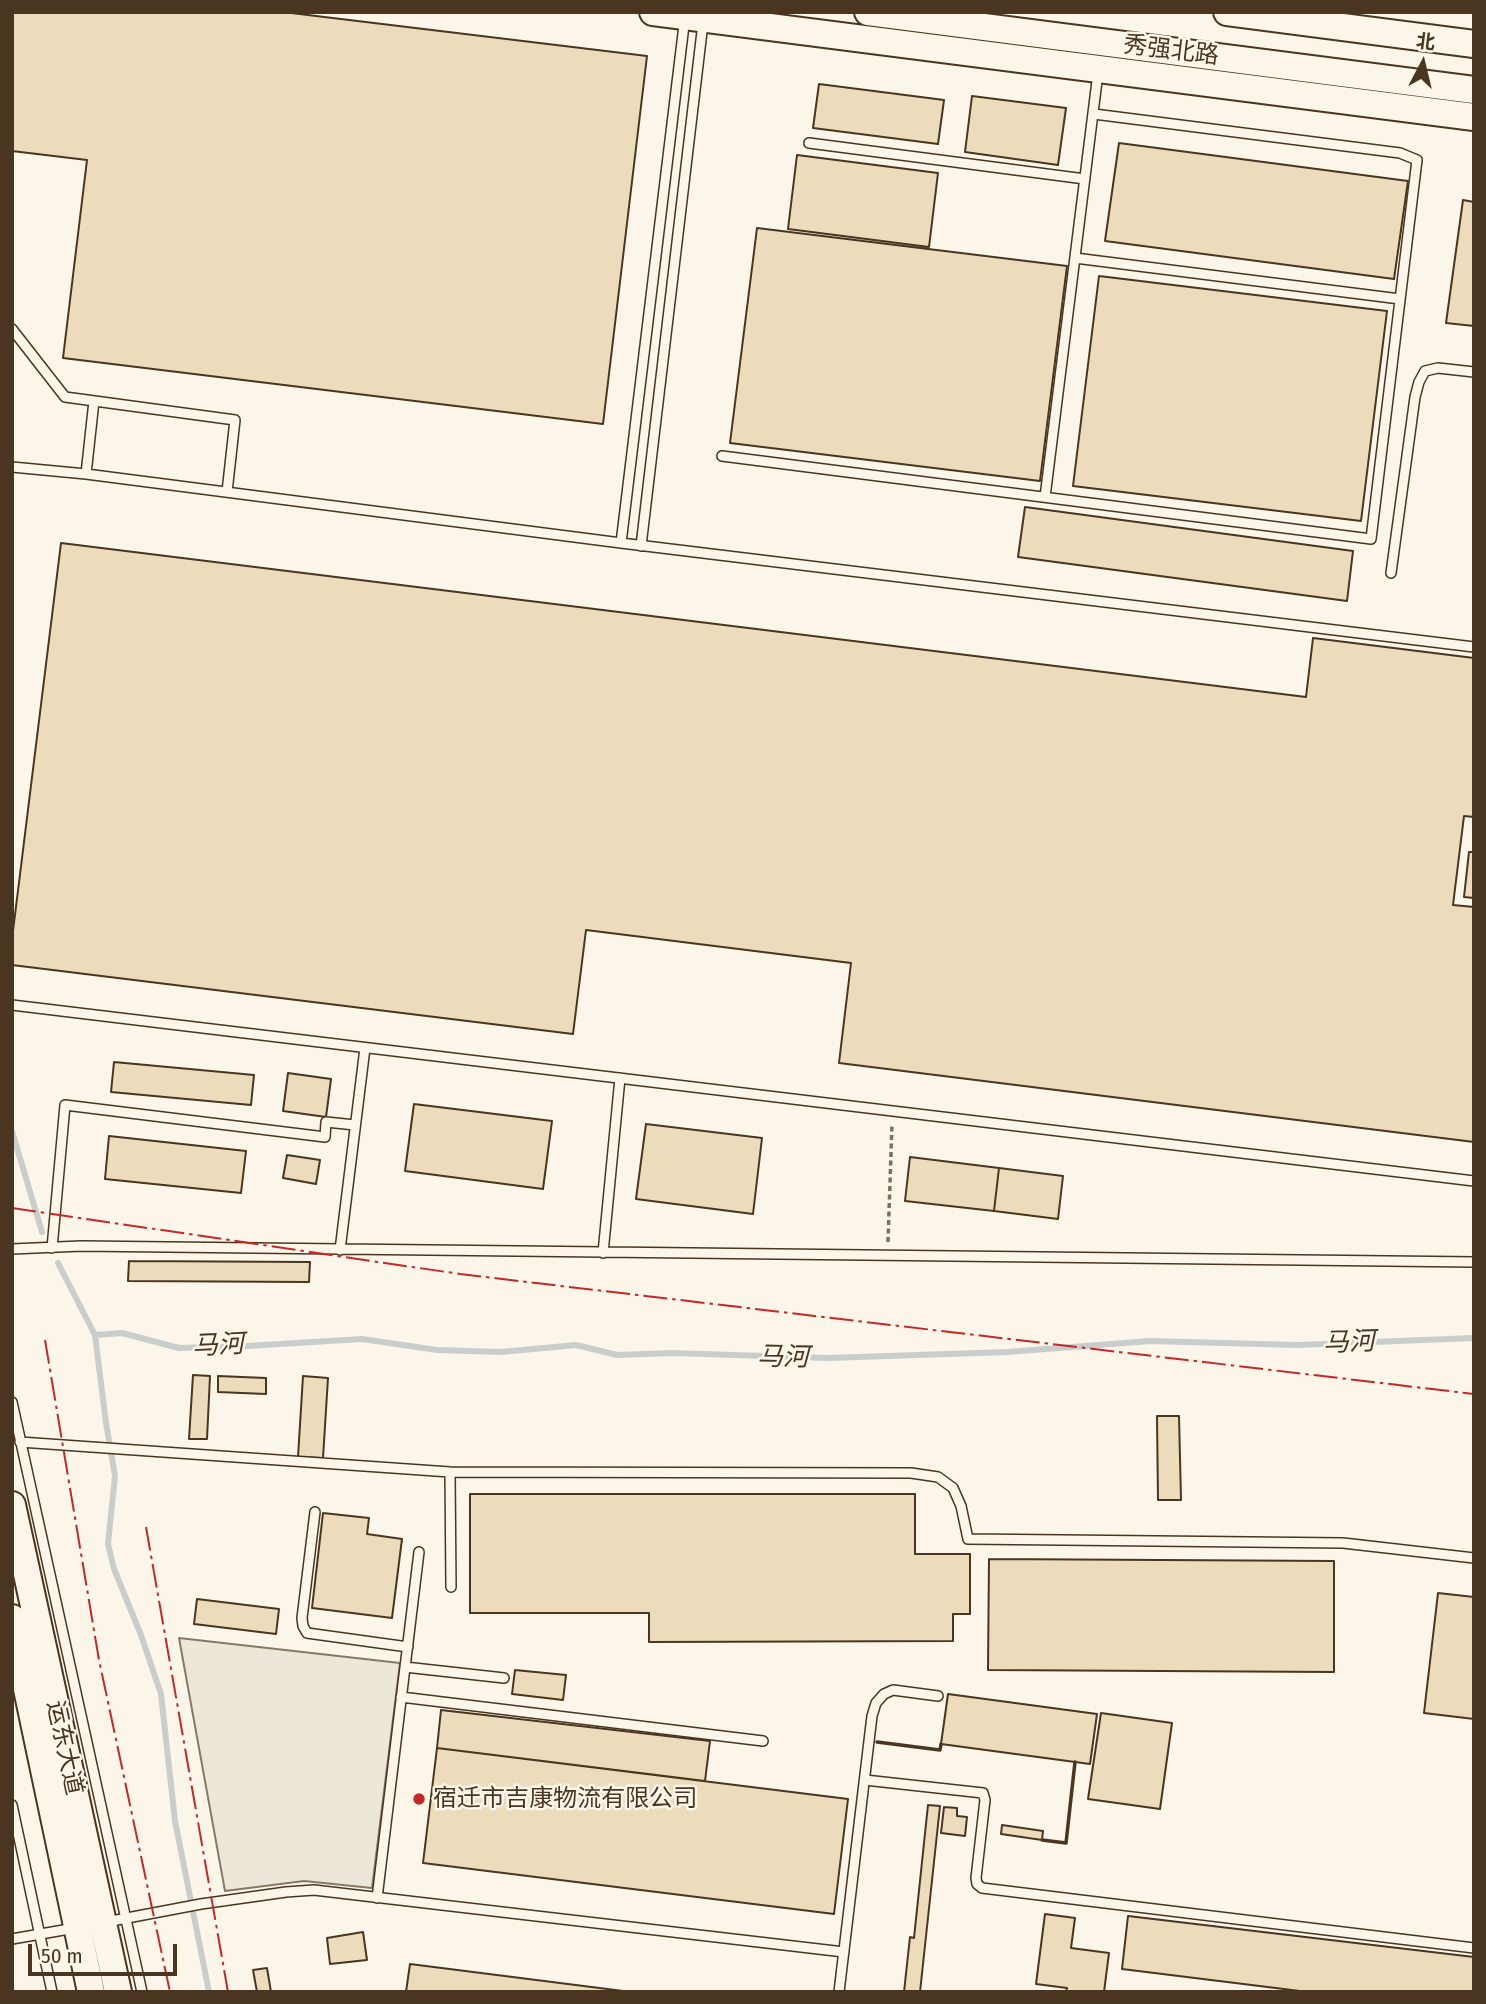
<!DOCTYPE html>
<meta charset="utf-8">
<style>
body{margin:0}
#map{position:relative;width:1486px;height:2004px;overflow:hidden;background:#fbf6e9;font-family:"Fira Sans Condensed","Noto Sans SC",sans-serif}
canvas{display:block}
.frame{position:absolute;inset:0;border:14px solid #4a3520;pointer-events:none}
.north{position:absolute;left:1388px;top:28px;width:70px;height:70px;-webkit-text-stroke:5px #fbf6e9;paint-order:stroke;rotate:7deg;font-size:19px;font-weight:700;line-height:28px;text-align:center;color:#4a3520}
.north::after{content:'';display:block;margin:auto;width:24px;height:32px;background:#4a3520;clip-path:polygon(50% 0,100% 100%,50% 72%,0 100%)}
.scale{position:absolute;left:28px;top:1944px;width:149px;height:32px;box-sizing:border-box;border:4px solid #4a3520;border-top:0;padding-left:9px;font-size:21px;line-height:24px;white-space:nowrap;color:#4a3520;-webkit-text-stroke:5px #fbf6e9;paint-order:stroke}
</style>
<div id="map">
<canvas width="1486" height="2004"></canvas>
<div class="frame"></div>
<div class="north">北</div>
<div class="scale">50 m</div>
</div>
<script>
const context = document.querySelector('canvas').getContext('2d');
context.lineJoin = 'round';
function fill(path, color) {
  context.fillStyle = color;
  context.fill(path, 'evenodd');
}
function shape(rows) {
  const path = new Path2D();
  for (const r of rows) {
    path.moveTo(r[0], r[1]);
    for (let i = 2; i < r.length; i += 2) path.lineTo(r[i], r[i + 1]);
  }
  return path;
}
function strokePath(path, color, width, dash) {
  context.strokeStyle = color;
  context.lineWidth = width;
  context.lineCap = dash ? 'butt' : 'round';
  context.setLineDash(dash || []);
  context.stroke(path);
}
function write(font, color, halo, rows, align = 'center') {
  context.font = font + ' "Fira Sans Condensed","Noto Sans SC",sans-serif';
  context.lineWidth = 5;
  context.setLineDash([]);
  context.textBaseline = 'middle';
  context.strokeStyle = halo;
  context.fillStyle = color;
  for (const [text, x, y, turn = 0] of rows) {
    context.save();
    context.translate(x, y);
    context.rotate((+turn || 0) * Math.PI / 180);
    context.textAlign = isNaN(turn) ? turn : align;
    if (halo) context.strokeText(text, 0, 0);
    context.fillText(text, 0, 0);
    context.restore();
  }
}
const parking = shape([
 [179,1638,400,1663,372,1888,304,1881,225,1891,179,1638]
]);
fill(parking, '#ede7d9');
strokePath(parking, '#887966', 2);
strokePath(shape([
 [12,1131,42,1232],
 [58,1263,95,1335,106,1423,115,1476,108,1544,114,1569,141,1635,161,1694,175,1821,209,1992],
 [95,1335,122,1333,179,1348,247,1346,362,1339,437,1350,501,1352,576,1345,617,1355,672,1353,828,1358,1007,1352,1150,1341,1297,1345,1474,1338]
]), '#c9cecd', 6);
const building = shape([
 [12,12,283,12,647,56,603,424,63,358,87,160,12,151,12,12],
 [819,84,944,100,938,144,813,128,819,84],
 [972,96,1066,108,1058,165,965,152,972,96],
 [1119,143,1408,181,1394,279,1105,241,1119,143],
 [797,155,938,173,929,247,788,229,797,155],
 [1463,200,1474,202,1474,326,1446,323,1463,200],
 [757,228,1067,266,1040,481,730,443,757,228],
 [1099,276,1387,311,1361,521,1073,486,1099,276],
 [1025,507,1353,551,1347,601,1018,557,1025,507],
 [61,543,1306,697,1313,638,1474,658,1474,817,1464,816,1453,905,1474,907,1474,1142,839,1063,851,963,586,930,573,1034,12,965,12,939,61,543],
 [1469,852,1474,852,1474,898,1464,897,1469,852],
 [114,1062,254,1075,251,1105,111,1092,114,1062],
 [288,1073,331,1079,326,1117,283,1111,288,1073],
 [414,1104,552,1121,543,1189,405,1171,414,1104],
 [646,1124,762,1138,753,1214,636,1199,646,1124],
 [109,1136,246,1151,241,1193,105,1179,109,1136],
 [287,1155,320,1160,316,1184,283,1178,287,1155],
 [910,1157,999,1168,994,1211,905,1201,910,1157],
 [999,1168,1063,1176,1058,1219,994,1211,999,1168],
 [129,1261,310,1262,309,1282,128,1281,129,1261],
 [193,1375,210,1376,207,1439,189,1439,193,1375],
 [218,1376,266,1378,266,1394,218,1392,218,1376],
 [303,1376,328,1378,323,1458,298,1457,303,1376],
 [1157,1416,1179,1416,1181,1500,1158,1500,1157,1416],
 [470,1494,915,1494,915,1554,970,1554,970,1614,953,1614,953,1641,649,1642,649,1613,470,1613,470,1494],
 [323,1513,369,1518,367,1534,402,1539,392,1618,312,1608,323,1513],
 [989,1559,1334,1561,1334,1672,988,1670,989,1559],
 [1438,1593,1474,1597,1474,1719,1424,1713,1438,1593],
 [197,1599,279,1609,276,1634,194,1624,197,1599],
 [515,1670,566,1675,563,1700,512,1694,515,1670],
 [948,1694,1097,1714,1090,1764,941,1744,948,1694],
 [441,1710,710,1741,705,1781,437,1748,441,1710],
 [1101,1713,1172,1723,1160,1809,1088,1799,1101,1713],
 [437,1748,848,1799,834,1914,423,1863,437,1748],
 [928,1805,940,1806,920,1992,904,1992,910,1937,914,1938,928,1805],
 [944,1807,957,1808,957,1816,967,1817,965,1836,941,1833,944,1807],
 [1002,1825,1043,1831,1042,1840,1001,1834,1002,1825],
 [1045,1914,1075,1918,1071,1948,1109,1953,1104,1992,1066,1992,1067,1988,1036,1984,1045,1914],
 [1128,1916,1474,1957,1474,1992,1308,1992,1122,1969,1128,1916],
 [363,1932,367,1960,330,1964,327,1938,363,1932],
 [410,1964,631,1992,406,1992,410,1964],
 [267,1968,271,1992,257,1992,253,1970,267,1968]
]);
fill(building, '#ecdcbc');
strokePath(building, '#4a3520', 2);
const lane = shape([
 [809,143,1085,179],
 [1075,258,1400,299],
 [12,329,65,397,235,420,227,492],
 [722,456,1371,539,1417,160,1400,153,1094,114],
 [12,467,86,474,621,543,1474,647],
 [86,474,94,401],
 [1045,497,1098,73],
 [621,543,685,17],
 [641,546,703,23],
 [1391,573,1415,397,1419,382,1425,371,1438,368,1474,372],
 [12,1005,1474,1181],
 [52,1248,65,1105,325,1137,326,1122,355,1125],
 [12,1249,81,1246,1474,1262],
 [340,1250,365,1048],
 [603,1253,620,1078],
 [12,1402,142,1992],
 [20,1442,450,1472,911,1473,938,1477,953,1488,961,1506,968,1539,1343,1543,1474,1558],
 [450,1472,451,1587],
 [315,1512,302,1618,303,1626,307,1633,408,1647],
 [405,1667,504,1678],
 [401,1697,763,1741],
 [865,1780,983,1793,985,1800,976,1878,977,1884,982,1888,1474,1948],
 [12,1805,52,1992],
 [377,1898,419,1552],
 [106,1922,201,1904,286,1892,314,1890,844,1952],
 [12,1939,75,1928],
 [839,1992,872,1716,876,1703,884,1694,893,1690,938,1696]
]);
const secondary = shape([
 [653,12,1474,117],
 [868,12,1474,90],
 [1227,12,1474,44],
 [12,1505,118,1992],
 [12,1618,91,1992]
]);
strokePath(lane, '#4a3520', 12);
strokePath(secondary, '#4a3520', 30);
strokePath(shape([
 [888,1242,892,1124]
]), '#7f6f5c', 3.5, [5, 3.5]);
strokePath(lane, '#fbf6e9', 9);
strokePath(secondary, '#fbf6e9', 26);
strokePath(shape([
 [877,1742,940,1750,941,1744],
 [1042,1840,1066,1843,1075,1762]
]), '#4a3520', 3.5);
strokePath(shape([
 [12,1208,460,1274,1474,1394],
 [45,1340,99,1660,170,1992],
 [146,1527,228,1992]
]), '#c62828', 2, [24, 5, 3.5, 5]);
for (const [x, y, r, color] of [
 [419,1799,7,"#c62828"]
]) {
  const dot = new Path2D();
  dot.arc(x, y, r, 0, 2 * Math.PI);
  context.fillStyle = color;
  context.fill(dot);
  strokePath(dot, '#fbf6e9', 2.5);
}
write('24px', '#4a3520', '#fbf6e9', [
 ["秀强北路",1171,51,7],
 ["运东大道",64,1748,78]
]);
write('24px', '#4a3520', '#fbf6e9', [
 ["宿迁市吉康物流有限公司",433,1799]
], 'left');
write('italic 26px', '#4a3520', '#fbf6e9', [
 ["马河",1349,1343,-2],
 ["马河",218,1346,-3],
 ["马河",783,1358,1]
]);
</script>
